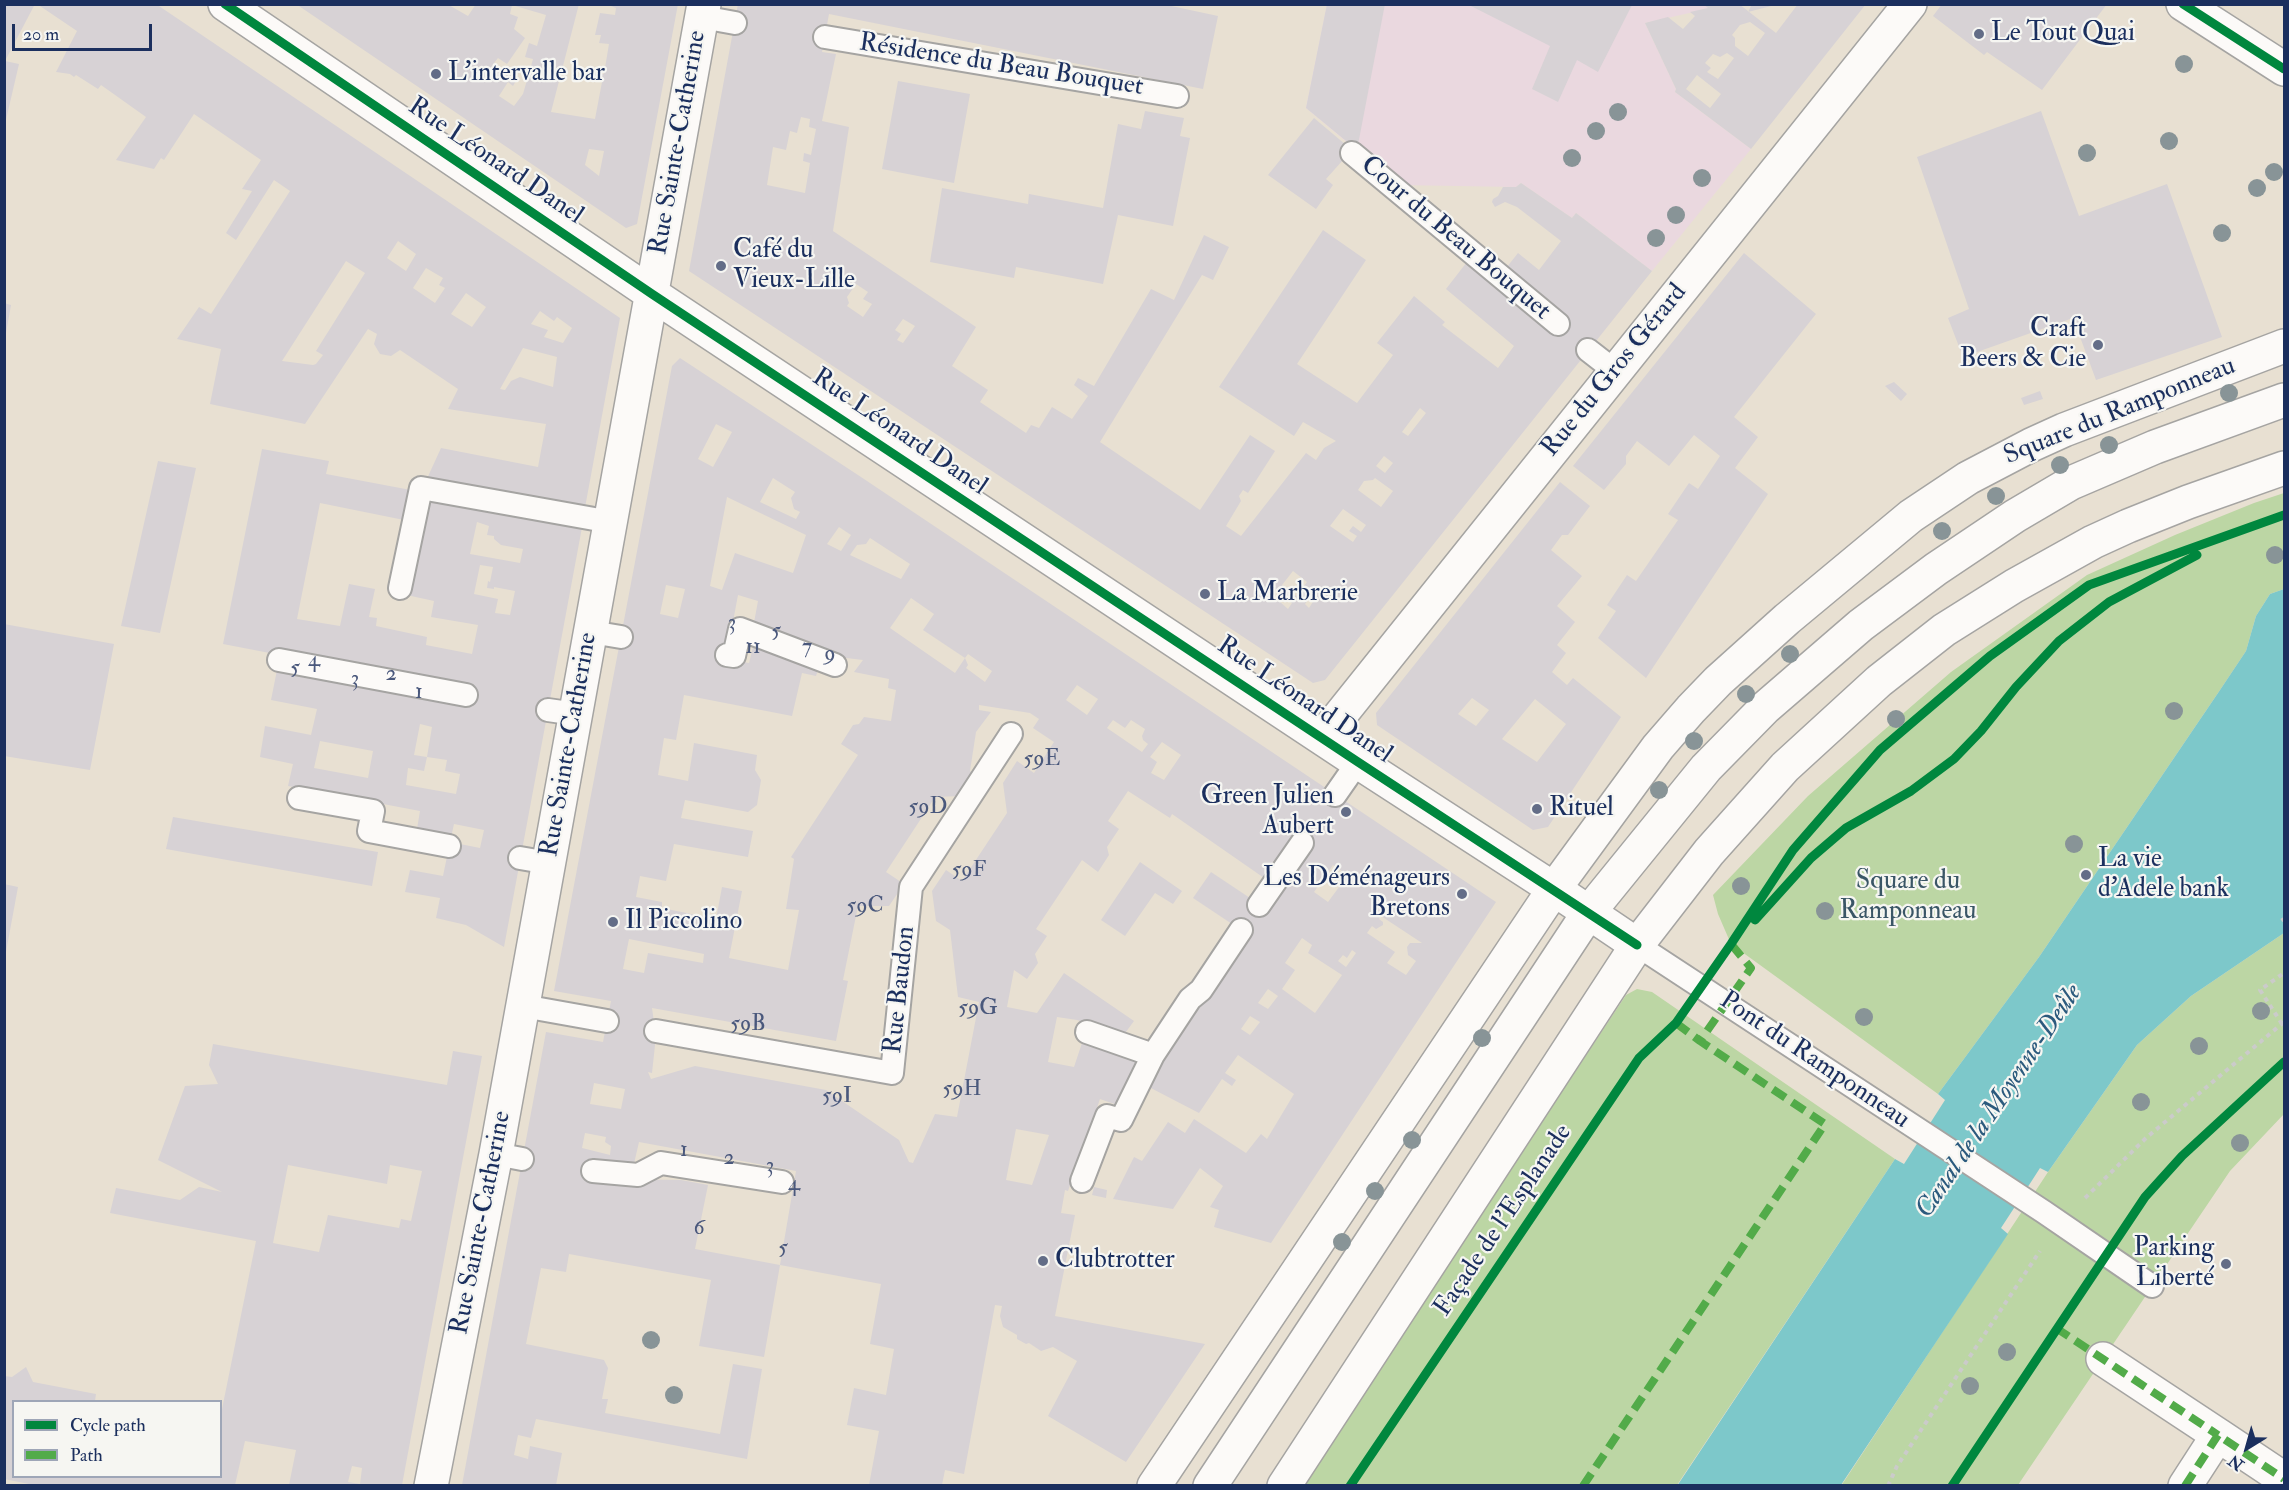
<!DOCTYPE html>
<meta charset="utf-8">
<style>
body{margin:0}
#map{position:relative;width:2289px;height:1490px;overflow:hidden;background:#e8e0d2;font-family:"IM FELL Double Pica",serif}
canvas{display:block}
.frame{position:absolute;inset:0;border:6px solid #1b2f5e;pointer-events:none}
.legend{position:absolute;left:12px;top:1400px;width:210px;height:78px;box-sizing:border-box;background:#f6f6f2;border:2px solid #9ea6b7;margin:0;padding:8px 10px;list-style:none;font-size:18px;color:#1b2f5e}
.legend li{display:flex;align-items:center;gap:12px;height:30px}
.legend b{width:30px;border:2px solid #9ea6b7}
.north{position:absolute;left:2217px;top:1418px;width:60px;height:60px;-webkit-text-stroke:4px #f6f6f2;paint-order:stroke;rotate:217deg;font-size:16px;font-weight:700;line-height:24px;text-align:center;color:#1b2f5e}
.north::after{content:'';display:block;margin:auto;width:21px;height:27px;background:#1b2f5e;clip-path:polygon(50% 0,100% 100%,50% 72%,0 100%)}
.scale{position:absolute;left:12px;top:24px;width:140px;height:27px;box-sizing:border-box;border:3px solid #1b2f5e;border-top:0;padding-left:8px;font-size:18px;line-height:21px;white-space:nowrap;color:#1b2f5e;-webkit-text-stroke:4px #f6f6f2;paint-order:stroke}
</style>
<div id="map">
<canvas width="2289" height="1490"></canvas>
<div class="frame"></div>
<ul class="legend">
<li><b style="height:8px;background:#00873e"></b>Cycle path</li>
<li><b style="height:8px;background:#52ab49"></b>Path</li>
</ul>
<div class="north">N</div>
<div class="scale">20 m</div>
</div>
<script>
const context = document.querySelector('canvas').getContext('2d');
context.lineJoin = 'round';
function fill(path, color) {
  context.fillStyle = color;
  context.fill(path, 'evenodd');
}
function shape(rows) {
  const path = new Path2D();
  for (const r of rows) {
    path.moveTo(r[0], r[1]);
    for (let i = 2; i < r.length; i += 2) path.lineTo(r[i], r[i + 1]);
  }
  return path;
}
function strokePath(path, color, width, dash) {
  context.strokeStyle = color;
  context.lineWidth = width;
  context.lineCap = dash ? 'butt' : 'round';
  context.setLineDash(dash || []);
  context.stroke(path);
}
function write(font, color, halo, rows, align = 'center') {
  context.font = font + ' "IM FELL Double Pica",serif';
  context.lineWidth = 4.5;
  context.setLineDash([]);
  context.textBaseline = 'middle';
  context.strokeStyle = halo;
  context.fillStyle = color;
  for (const [text, x, y, turn = 0] of rows) {
    context.save();
    context.translate(x, y);
    context.rotate((+turn || 0) * Math.PI / 180);
    context.textAlign = isNaN(turn) ? turn : align;
    if (halo) context.strokeText(text, 0, 0);
    context.fillText(text, 0, 0);
    context.restore();
  }
}
fill(shape([
 [1327,5,1725,5,1645,23,1676,89,1675,92,1751,149,1652,271,1576,213,1572,218,1521,183,1516,187,1398,185,1306,108]
]), '#ead8df');
fill(shape([
 [2284,493,2284,589,2270,594,2256,616,2246,651,2220,690,2039,957,1938,1094,1731,944,1718,914,1713,895,1808,796,1951,672,2087,575,2175,535,2254,503],
 [2284,933,2284,1114,2230,1171,2018,1485,1841,1486,2048,1172,2137,1045,2191,996],
 [1637,989,1652,992,1895,1159,1677,1485,1300,1486,1626,995]
]), '#bcd6a4');
fill(shape([
 [2284,589,2284,933,2191,996,2137,1045,2048,1172,2040,1168,2031,1182,2001,1228,2008,1234,1841,1485,1677,1486,1895,1159,1904,1164,1945,1100,1938,1094,2039,957,2220,690,2246,651,2256,616,2270,594]
]), '#7dc8ca');
fill(shape([
 [4,4,35,4,5,61,19,64,5,124,4,124],
 [37,4,156,4,620,318,584,513,425,483,441,448,538,467,546,424,448,409,458,389,400,350,391,356,380,354,374,344,377,334,368,329,305,424,210,404,221,349,177,339,199,307,211,314,290,191,274,180,236,240,226,233,252,191,242,189,261,160,194,114,164,160,161,158,154,169,116,160,146,117,101,85,98,89,76,75,74,77,70,74,56,72,77,31],
 [398,241,416,254,406,271,387,258],
 [346,261,365,273,316,351,323,355,316,364,313,365,282,361],
 [426,268,443,278,439,285,445,288,435,303,413,288],
 [466,293,486,307,472,327,451,314],
 [540,311,554,321,557,317,572,328,563,343,544,337,548,330,531,324],
 [523,348,557,357,553,387,520,377,511,381,505,390,500,389],
 [296,4,447,4,468,16,476,4,579,4,551,112,595,119,602,82,593,81,594,73,604,74,609,44,599,43,601,35,595,35,600,13,615,15,616,8,606,4,678,4,637,224,626,228],
 [512,5,546,15,537,46,529,43,525,57,533,59,523,94,514,106,499,96,508,82,513,86,517,79,494,63,498,58,507,64,525,38,514,29,518,17,510,14],
 [589,149,604,151,599,176,585,165],
 [738,4,1162,4,1218,16,1203,89,829,14,822,52,836,54,822,121,849,127,833,231,976,327,952,366,988,390,980,402,1026,433,1031,425,1039,428,1052,407,1072,419,1088,396,1074,385,1078,378,1094,386,1151,289,1174,300,1204,235,1229,247,1213,280,1202,275,1100,442,1200,510,1250,435,1275,451,1248,493,1243,490,1239,496,1241,501,1226,526,1241,536,1306,453,1316,460,1324,448,1336,441,1303,422,1294,436,1219,387,1323,230,1366,260,1297,364,1357,403,1393,355,1377,343,1414,296,1445,322,1442,325,1498,368,1514,346,1446,289,1470,258,1503,272,1518,253,1539,270,1561,241,1517,207,1505,202,1495,207,1492,202,1493,199,1498,196,1503,187,1516,187,1521,183,1572,218,1576,213,1652,271,1325,680,1313,683,689,271],
 [801,117,810,119,809,127,816,129,811,155,804,153,803,161,810,163,805,193,767,185,773,147,786,150,790,131,797,133],
 [856,284,868,292,863,299,872,304,863,317,847,306,849,303,847,297],
 [903,319,915,326,903,343,897,340,901,334,895,330],
 [1420,408,1426,413,1408,436,1402,432],
 [1384,456,1393,463,1385,473,1376,466],
 [1375,478,1393,491,1381,507,1358,490,1364,481,1373,480],
 [1343,509,1366,525,1361,532,1353,526,1349,531,1357,536,1353,542,1330,526],
 [1293,571,1307,582,1296,596,1282,585],
 [1274,589,1292,603,1288,609,1271,594],
 [1312,594,1316,597,1309,608,1305,604],
 [1327,4,1385,4,1357,150,1306,108],
 [1703,4,1739,4,1776,33,1798,4,1866,4,1751,149,1675,92,1676,89,1645,23,1668,17,1683,29,1695,16,1690,12,1708,8],
 [1750,22,1765,33,1748,56,1735,46,1735,38,1732,35,1740,25],
 [1727,53,1734,58,1718,79,1707,72,1711,68,1705,63,1713,54,1720,57],
 [1697,75,1721,94,1710,108,1686,89],
 [1752,4,1775,4,1775,5,1748,12],
 [1942,4,2107,4,2042,90,1987,52,1984,55,1933,16],
 [1469,5,1632,5,1598,72,1577,60,1558,102,1532,89,1550,46],
 [898,81,970,94,954,183,882,169],
 [1145,111,1184,118,1180,136,1190,138,1173,226,1118,215,1103,284,1016,267,1014,278,930,262,942,188,1028,204,1029,194,1103,208,1118,124,1141,129],
 [2041,111,2079,216,2167,184,2222,337,2096,380,2073,318,1963,357,1948,318,1969,309,1917,157],
 [1314,118,1352,150,1326,179,1333,185,1316,209,1268,175],
 [1744,253,1816,314,1734,417,1758,437,1735,468,1768,494,1646,678,1598,638,1616,611,1607,605,1627,575,1636,581,1678,520,1668,514,1689,483,1698,489,1720,456,1694,435,1669,466,1637,441,1626,456,1626,464,1604,490,1573,466],
 [4,303,11,305,6,333,4,332],
 [680,358,861,477,1496,902,1271,1243,1214,1227,1219,1210,1210,1207,1223,1186,1200,1168,1173,1209,1113,1199,1134,1157,1142,1161,1168,1122,1185,1133,1194,1119,1246,1153,1261,1134,1267,1139,1294,1094,1238,1055,1225,1073,1236,1080,1232,1086,1222,1079,1199,1113,1145,1085,1194,1001,1201,1005,1250,936,1193,898,1211,872,1253,900,1267,880,1172,814,1170,818,1128,791,1108,821,1119,829,1107,847,1109,855,1098,872,1082,860,1036,929,1047,936,1035,954,1038,963,1027,979,1014,970,1007,1007,1037,1013,1064,973,1134,1021,1123,1036,1077,1020,1057,1017,1048,1062,1074,1067,1083,1040,1144,1058,1120,1106,1100,1099,1068,1191,1065,1190,1061,1213,1075,1215,1055,1316,1205,1344,1126,1462,1048,1416,1077,1361,1053,1347,1041,1351,1029,1343,1026,1344,1017,1339,1017,1335,1003,1327,1000,1316,1002,1306,995,1305,964,1474,945,1470,942,1485,869,1485,879,1431,847,1425,854,1388,886,1395,894,1349,870,1344,881,1284,780,1265,764,1357,699,1346,711,1280,569,1254,566,1272,541,1268,526,1344,604,1360,608,1368,602,1399,608,1399,605,1413,720,1434,733,1364,762,1369,747,1459,536,1419,531,1438,518,1435,514,1455,528,1459,530,1446,562,1453,556,1485,462,1485,546,1032,603,1042,611,1001,554,991,672,366],
 [716,424,732,432,713,467,698,459],
 [773,478,795,492,791,498,794,509,800,512,796,519,760,502],
 [727,497,806,535,793,573,735,553,722,590,710,586],
 [839,527,851,535,841,551,827,544],
 [870,538,910,564,901,579,850,555,857,545,866,544],
 [666,585,685,589,678,618,660,614],
 [738,595,758,601,753,628,788,635,786,642,838,657,863,660,854,672,889,679,888,688,896,690,891,721,864,717,859,724,853,725,841,744,858,755,791,857,794,859,786,909,799,910,788,970,729,958,742,891,722,887,716,919,662,908,662,902,636,897,640,876,666,881,674,844,748,857,753,831,681,818,685,800,748,812,757,805,761,780,755,770,757,755,694,743,688,781,658,775,664,738,676,740,684,695,792,716,802,673,816,676,820,664,755,639,749,663,726,659],
 [911,598,934,614,923,630,965,658,968,654,992,671,985,682,966,668,968,665,965,658,955,673,890,628],
 [1077,685,1098,699,1087,715,1066,700],
 [979,705,1030,713,1039,719,1033,728,1054,742,1034,773,1017,761,1003,783,1007,813,962,881,946,870,932,891,936,921,950,930,958,997,979,1002,957,1117,935,1114,913,1163,909,1162,899,1140,826,1090,695,1066,651,1079,648,1072,652,1073,656,1036,652,1008,836,1041,848,981,843,980,858,906,889,906,904,884,886,872,928,808,935,797,961,796,975,775,970,771,976,732,991,712,979,710],
 [1113,720,1125,728,1131,720,1145,729,1142,736,1143,740,1148,744,1142,752,1107,728],
 [1162,742,1181,755,1164,780,1151,773,1157,762,1150,757],
 [1333,865,1348,875,1328,902,1314,892],
 [1381,916,1422,943,1410,943,1407,947,1408,955,1416,961,1406,975,1387,963,1395,952,1367,933,1372,926,1376,929,1383,925,1383,922,1379,919],
 [1302,938,1312,945,1308,953,1342,975,1315,1013,1282,989,1295,970,1285,963],
 [629,939,704,954,703,963,648,953,644,973,623,969],
 [1352,950,1356,953,1346,967,1338,961,1343,955,1347,958],
 [1268,989,1278,996,1268,1009,1258,1003],
 [1250,1016,1260,1022,1250,1035,1241,1029],
 [594,1083,625,1089,621,1109,590,1104],
 [1016,1129,1049,1135,1032,1185,1006,1180],
 [585,1133,606,1137,605,1142,611,1146,610,1155,582,1148],
 [639,1142,796,1171,780,1265,695,1249,708,1185,681,1180,612,1179,633,1168],
 [1894,382,1907,394,1901,401,1885,386],
 [2040,391,2043,399,2024,405,2021,398],
 [262,449,329,461,326,474,416,491,404,520,320,503,297,619,340,626,349,584,375,589,369,617,377,618,376,626,427,637,426,645,472,654,478,625,431,617,434,601,402,594,423,492,583,522,504,947,466,925,436,918,440,898,405,892,410,870,443,876,450,842,416,835,420,811,288,786,293,764,260,757,265,726,311,735,317,709,271,700,280,655,223,644],
 [477,522,489,526,487,535,494,536,494,539,501,545,523,549,520,563,470,554],
 [480,565,493,567,490,582,488,581,487,588,494,589,494,587,515,591,510,615,495,613,498,599,474,594],
 [420,724,432,727,427,757,447,760,445,771,460,774,456,794,406,785,408,768,424,771,427,757,414,755],
 [320,741,373,751,368,778,314,768],
 [454,824,484,830,480,848,450,842],
 [158,461,196,468,160,633,121,626],
 [1560,482,1590,506,1568,535,1562,535,1551,550,1582,576,1557,606,1575,622,1557,645,1566,653,1552,672,1567,685,1573,678,1621,717,1548,827,1533,830,1377,725,1376,713],
 [1472,698,1489,710,1476,726,1458,714],
 [1535,699,1566,724,1537,762,1502,739],
 [4,624,114,644,90,770,4,756],
 [173,817,378,852,372,886,166,849],
 [1140,862,1182,891,1173,904,1155,893,1125,936,1101,920],
 [4,884,18,887,6,952,4,952],
 [213,1044,447,1085,453,1051,482,1056,402,1485,289,1485,296,1450,245,1441,235,1485,34,1485,4,1479,4,1376,12,1377,26,1367,33,1382,96,1394,95,1401,14,1401,14,1476,220,1476,220,1419,256,1241,110,1213,116,1188,180,1200,199,1187,222,1192,158,1160,185,1086,218,1084,209,1065],
 [288,1165,387,1184,390,1165,422,1171,411,1221,401,1219,399,1228,328,1215,319,1252,273,1243],
 [352,1466,362,1468,360,1484,348,1482],
 [1094,1187,1107,1190,1106,1198,1092,1195]
]), '#d7d2d5');
const service = shape([
 [702,17,735,23],
 [825,37,1177,96],
 [1352,153,1558,324],
 [1588,350,1615,371],
 [400,588,421,488,611,522],
 [591,632,621,637],
 [727,655,734,656,740,629,835,665],
 [279,660,466,695],
 [548,710,576,714],
 [1335,795,1358,762],
 [299,798,373,811,369,831,449,846],
 [520,858,549,863],
 [1259,905,1302,843],
 [1637,945,2044,1212,2152,1286],
 [523,1006,607,1021],
 [656,1031,892,1073,911,887,1011,734],
 [1087,1032,1153,1055,1190,999,1201,990,1241,930],
 [496,1154,522,1159],
 [593,1171,638,1175,661,1163,782,1182],
 [1082,1181,1107,1116,1121,1120,1153,1055]
]);
const pedestrian = shape([
 [2103,1359,2218,1435],
 [2185,1486,2218,1435,2284,1479]
]);
const minor = shape([
 [225,4,652,294,1358,762,1554,889,1658,747,1691,709,1718,681,1787,619,1911,516,1968,478,2031,445,2064,430,2284,346],
 [2183,4,2284,69],
 [1322,738,1910,4],
 [431,1486,496,1154,704,4]
]);
const tertiary = shape([
 [1154,1486,1554,889,1637,945]
]);
const primary = shape([
 [1210,1486,1589,912,1706,768,1766,707,1861,625,1936,569,2015,516,2071,483,2155,447,2284,400],
 [1284,1486,1637,945,1709,852,1785,767,1879,681,1944,630,2014,586,2093,542,2128,526,2188,502,2284,468]
]);
strokePath(service, '#a5a4a2', 26);
strokePath(pedestrian, '#a5a4a2', 36);
strokePath(minor, '#a5a4a2', 36);
strokePath(tertiary, '#a5a4a2', 36);
strokePath(primary, '#a5a4a2', 36);
strokePath(shape([
 [2282,918,2284,921],
 [2282,1024,2260,990,2284,973],
 [2085,1198,2146,1138,2284,1022],
 [1888,1486,1897,1466,2040,1251]
]), '#cbcbca', 4, [4.5, 4.5]);
strokePath(service, '#fcfaf8', 22);
strokePath(pedestrian, '#fcfaf8', 33);
strokePath(minor, '#fcfaf8', 33);
strokePath(tertiary, '#fcfaf8', 33);
strokePath(primary, '#fcfaf8', 33);
strokePath(shape([
 [1676,1023,1700,1041],
 [2056,1328,2218,1435],
 [1583,1486,1825,1124,1700,1041,1751,968,1731,944],
 [2185,1486,2218,1435,2284,1479]
]), '#52ab49', 8, [15, 8]);
strokePath(shape([
 [225,4,652,294,1358,762,1637,945],
 [2183,4,2284,69],
 [1755,920,1811,858,1846,828,1911,791,1954,759,1981,731,2016,687,2059,641,2109,602,2197,555],
 [1350,1486,1639,1058,1676,1023,1731,944,1793,850,1880,750,1990,656,2089,585,2284,515],
 [1952,1486,2145,1197,2182,1156,2284,1062]
]), '#00873e', 9);
context.fillStyle = '#889497';
for (const [x, y] of [
 [2184,64],
 [1618,112],
 [1596,131],
 [2169,141],
 [2087,153],
 [1572,158],
 [2274,172],
 [1702,178],
 [2257,188],
 [1676,215],
 [2222,233],
 [1656,238],
 [2229,393],
 [2109,445],
 [2060,465],
 [1996,496],
 [1942,531],
 [2275,555],
 [1790,654],
 [1746,694],
 [2174,711],
 [1896,719],
 [1694,741],
 [1659,790],
 [2074,844],
 [1741,886],
 [1825,911],
 [2261,1011],
 [1864,1017],
 [1482,1038],
 [2199,1046],
 [2141,1102],
 [1412,1140],
 [2240,1143],
 [1375,1191],
 [1342,1242],
 [651,1340],
 [2007,1352],
 [1970,1386],
 [674,1395]
]) {
  context.beginPath();
  context.arc(x, y, 9, 0, 2 * Math.PI);
  context.fill();
}
for (const [x, y, r, color] of [
 [1979,34,6,"#636d87"],
 [436,74,6,"#636d87"],
 [721,266,6,"#636d87"],
 [2098,345,6,"#636d87"],
 [1205,594,6,"#636d87"],
 [1537,809,6,"#636d87"],
 [1346,812,6,"#636d87"],
 [2086,875,6,"#636d87"],
 [1462,894,6,"#636d87"],
 [613,922,6,"#636d87"],
 [1043,1261,6,"#636d87"],
 [2226,1264,6,"#636d87"]
]) {
  const dot = new Path2D();
  dot.arc(x, y, r, 0, 2 * Math.PI);
  context.fillStyle = color;
  context.fill(dot);
  strokePath(dot, '#f6f6f2', 2);
}
write('22px', '#4a587c', null, [
 ["3",732,624],
 ["5",776,632],
 ["11",753,648],
 ["7",807,648],
 ["9",830,655],
 ["4",314,661],
 ["5",295,669],
 ["2",391,675],
 ["3",355,680],
 ["1",419,693],
 ["59E",1042,760],
 ["59D",928,808],
 ["59F",969,871],
 ["59C",865,907],
 ["59G",978,1009],
 ["59B",748,1025],
 ["59H",962,1090],
 ["59I",837,1097],
 ["1",684,1151],
 ["2",729,1159],
 ["3",770,1167],
 ["4",794,1185],
 ["6",699,1229],
 ["5",783,1249]
]);
write('26px', '#1b2f5e', '#f6f6f2', [
 ["Le Tout Quai",1991,34],
 ["L'intervalle bar",448,74],
 ["Café du",733,251],
 ["Vieux-Lille",733,281],
 ["Craft",2086,330,"right"],
 ["Beers & Cie",2086,360,"right"],
 ["La Marbrerie",1217,594],
 ["Green Julien",1334,797,"right"],
 ["Aubert",1334,827,"right"],
 ["Rituel",1549,809],
 ["La vie",2098,860],
 ["d’Adele bank",2098,890],
 ["Les Déménageurs",1450,879,"right"],
 ["Bretons",1450,909,"right"],
 ["Il Piccolino",625,922],
 ["Parking",2214,1249,"right"],
 ["Liberté",2214,1279,"right"],
 ["Clubtrotter",1055,1261]
], 'left');
write('26px', '#1b2f5e', '#f6f6f2', [
 ["Résidence du Beau Bouquet",1001,66,9],
 ["Rue Sainte-Catherine",679,143,-80],
 ["Rue Léonard Danel",495,162,34],
 ["Cour du Beau Bouquet",1455,239,40],
 ["Rue du Gros Gérard",1615,371,-51],
 ["Square du Ramponneau",2120,412,-22],
 ["Rue Léonard Danel",899,433,34],
 ["Rue Léonard Danel",1304,701,34],
 ["Rue Sainte-Catherine",570,745,-80],
 ["Rue Baudon",901,990,-84],
 ["Pont du Ramponneau",1814,1061,34],
 ["Façade de l'Esplanade",1504,1221,-56],
 ["Rue Sainte-Catherine",482,1223,-79]
]);
write('26px', '#3a5666', '#f6f6f2', [
 ["Square du",1908,882],
 ["Ramponneau",1908,912]
]);
write('italic 27px', '#2b5a7d', '#f6f6f2', [
 ["Canal de la Moyenne-Deûle",2000,1102,-56]
]);
</script>
